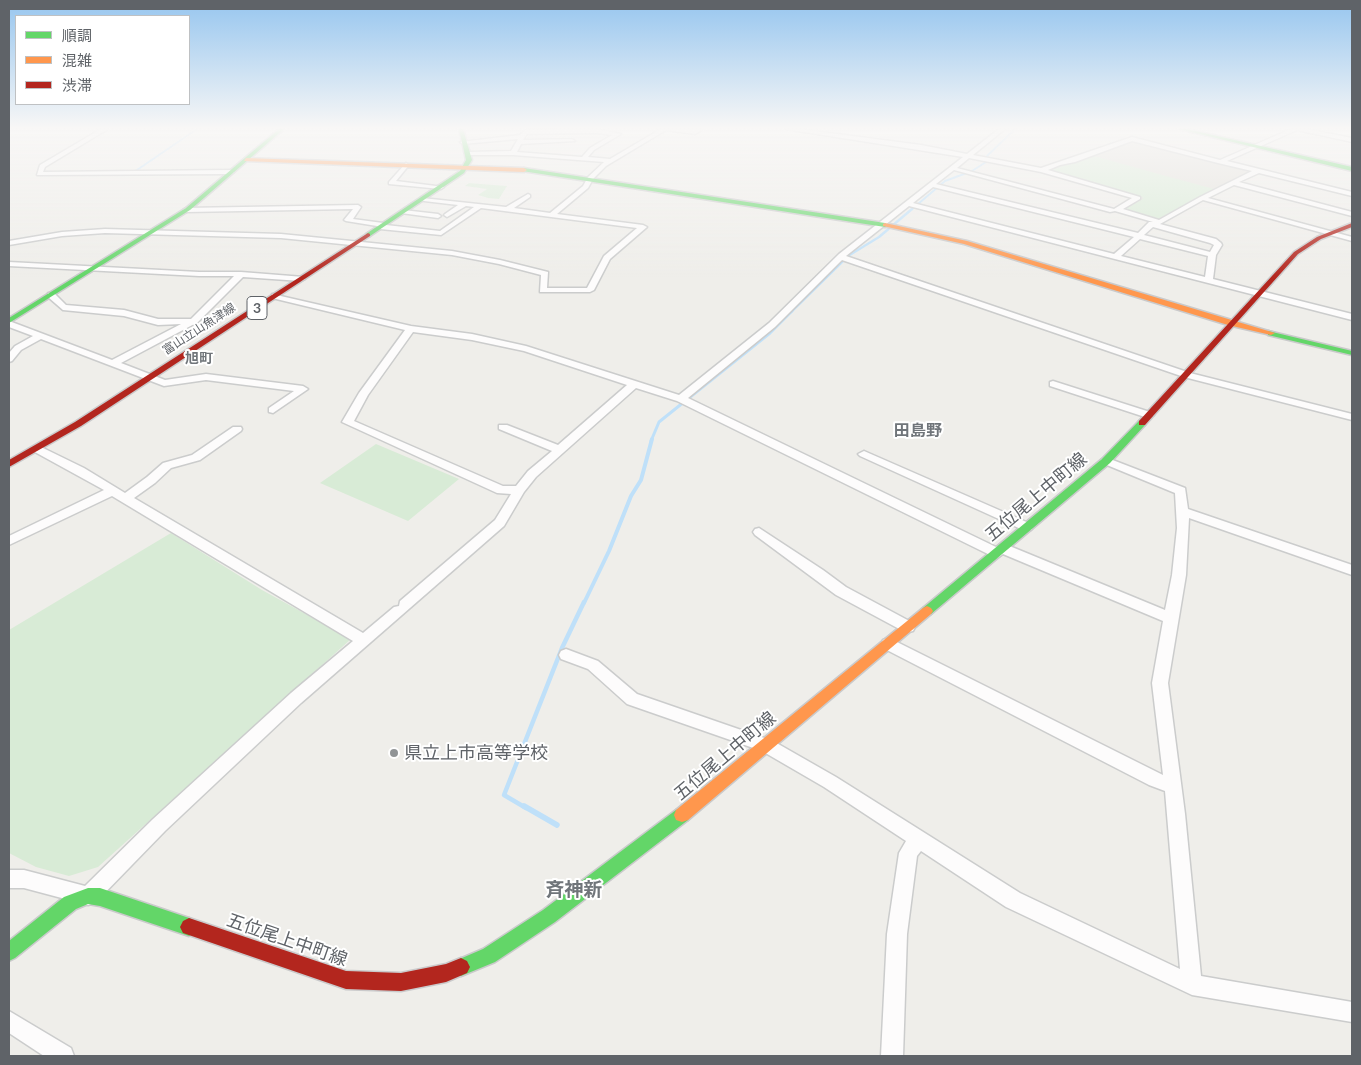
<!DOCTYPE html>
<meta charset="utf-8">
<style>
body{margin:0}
#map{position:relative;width:1361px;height:1065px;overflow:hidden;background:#efeeea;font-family:Lato,"Noto Sans JP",sans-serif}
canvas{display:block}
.frame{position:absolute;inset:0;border:10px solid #5f6368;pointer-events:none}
.legend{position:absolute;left:15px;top:15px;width:175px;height:90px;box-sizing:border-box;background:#fff;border:1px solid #bfc1c3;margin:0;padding:6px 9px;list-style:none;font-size:15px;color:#5f6368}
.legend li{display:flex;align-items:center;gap:10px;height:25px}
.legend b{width:25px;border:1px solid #bfc1c3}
</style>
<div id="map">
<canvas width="1361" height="1065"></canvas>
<div class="frame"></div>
<ul class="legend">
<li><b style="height:6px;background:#63d668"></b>順調</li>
<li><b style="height:6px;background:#ff974d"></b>混雑</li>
<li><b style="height:6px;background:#b3261e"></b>渋滞</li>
</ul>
</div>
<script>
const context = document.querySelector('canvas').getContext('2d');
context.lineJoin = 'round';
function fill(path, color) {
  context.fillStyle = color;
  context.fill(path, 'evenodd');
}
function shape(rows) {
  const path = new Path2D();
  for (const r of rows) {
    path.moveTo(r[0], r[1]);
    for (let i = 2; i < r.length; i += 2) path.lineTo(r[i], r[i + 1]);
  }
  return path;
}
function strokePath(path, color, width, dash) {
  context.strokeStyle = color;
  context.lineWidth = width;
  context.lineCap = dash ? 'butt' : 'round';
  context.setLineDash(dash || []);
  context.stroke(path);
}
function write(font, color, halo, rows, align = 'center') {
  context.font = font + ' Lato,"Noto Sans JP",sans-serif';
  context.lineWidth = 4;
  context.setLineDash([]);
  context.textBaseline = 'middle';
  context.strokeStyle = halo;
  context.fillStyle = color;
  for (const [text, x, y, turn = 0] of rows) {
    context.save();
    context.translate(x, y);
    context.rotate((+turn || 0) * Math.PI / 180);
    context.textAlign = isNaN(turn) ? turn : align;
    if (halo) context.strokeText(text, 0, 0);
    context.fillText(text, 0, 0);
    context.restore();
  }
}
fill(shape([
 [1132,139,1258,171,1160,222,1117,209,1138,199,1042,170]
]), '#e2e0da');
fill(shape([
 [1094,156,1166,176,1214,189,1158,219,1126,209,1144,198,1051,170],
 [469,183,507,186,499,199,488,198,478,195,487,189,465,186],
 [376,444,459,479,408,521,320,483],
 [171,533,262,590,351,639,98,867,69,876,36,867,9,853,9,630]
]), '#d8ebd6');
strokePath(shape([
 [134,172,197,129],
 [911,210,945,181,972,171,986,162,987,156,1015,129]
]), '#bfe0f9', 2);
strokePath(shape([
 [791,312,848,256,879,237,912,209]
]), '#bfe0f9', 2.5);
strokePath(shape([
 [651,441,659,422,770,333,792,311]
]), '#bfe0f9', 3);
strokePath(shape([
 [584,603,609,551,631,496,641,480,652,439]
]), '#bfe0f9', 4);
strokePath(shape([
 [526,808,504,795,562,648,584,602]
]), '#bfe0f9', 4.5);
strokePath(shape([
 [524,806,557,825]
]), '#bfe0f9', 5.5);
const street = shape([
 [101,129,108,129,45,167,43,172,231,170,234,172,231,174,37,175,40,165,101,129],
 [596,129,621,134,594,150,588,157,610,159,661,129,703,129,695,134,666,130,606,166,593,179,588,188,557,214,643,225,647,227,610,259,594,290,590,292,540,292,541,275,499,264,452,255,281,238,105,233,62,236,9,245,9,241,62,232,105,229,281,234,452,251,500,260,548,272,547,288,587,288,604,256,637,228,481,208,441,235,380,229,377,226,346,221,344,220,353,209,186,212,183,210,186,208,358,205,361,207,353,219,383,223,386,225,440,231,474,207,466,206,447,217,444,215,445,214,458,205,424,201,421,199,422,198,506,207,528,194,530,195,530,197,514,208,550,213,583,186,588,177,604,162,513,155,469,155,467,152,511,151,518,139,463,144,460,142,520,135,525,130,596,129],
 [596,133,612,135,590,148,582,157,517,152,521,144,575,141,572,139,523,140,527,134,596,133],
 [785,129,799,129,921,145,967,154,999,129,1005,129,973,155,1041,168,1132,137,1220,160,1291,129,1306,129,1352,138,1352,142,1297,130,1227,161,1352,192,1352,196,1259,173,1239,182,1352,212,1352,216,1234,185,1208,198,1352,237,1352,241,1203,200,1160,224,1216,239,1221,243,1222,245,1216,255,1213,279,1352,314,1352,320,909,206,846,256,1190,373,1352,414,1352,420,1184,377,842,260,775,327,688,398,996,547,1002,544,1007,545,1165,610,1172,575,1177,528,1175,493,1102,463,1100,461,1102,459,1110,459,1185,488,1188,509,1352,565,1352,575,1189,518,1186,575,1168,683,1185,814,1201,976,1352,1002,1352,1022,1192,995,1006,907,921,851,917,856,907,934,903,1056,881,1056,887,934,899,853,906,841,824,787,762,751,627,704,588,669,561,659,559,655,561,651,566,649,598,661,637,694,773,741,836,777,1020,893,1180,969,1165,791,1149,785,883,648,881,644,883,640,888,638,893,640,1163,775,1152,683,1163,621,1003,554,997,558,992,556,677,401,636,388,536,477,524,492,504,526,301,703,165,831,95,903,88,905,24,888,9,888,9,870,24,870,85,886,153,819,291,693,353,641,112,496,9,545,9,536,104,490,33,451,31,449,33,447,41,447,84,468,125,493,147,477,163,463,192,455,233,427,241,427,242,429,241,431,200,460,171,468,155,483,134,498,363,633,394,607,399,606,400,601,495,520,511,494,497,493,342,422,359,393,405,330,272,298,272,294,411,326,472,334,526,346,679,395,769,323,839,254,963,157,785,129],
 [1132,141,1218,163,1252,171,1200,197,1159,220,1123,209,1140,199,1140,197,1048,170,1060,165,1075,162,1132,141],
 [969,158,1041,172,1132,198,1114,209,957,168,969,158],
 [954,170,1110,212,1115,211,1153,222,1149,222,1138,233,936,184,954,170],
 [933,187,1134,237,1114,254,913,203,933,187],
 [1153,227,1210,243,1214,245,1210,252,1144,235,1153,227],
 [1140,239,1208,256,1205,277,1121,256,1140,239],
 [413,332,472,340,524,351,627,385,558,445,507,425,499,425,499,429,552,451,528,471,516,486,503,486,354,421,368,395,413,332],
 [406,163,409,165,396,181,444,187,441,189,389,184,389,182,406,163],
 [403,210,438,214,441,216,438,218,401,213,401,211,403,210],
 [9,262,199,272,241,272,304,277,305,279,301,281,243,277,198,322,121,363,165,380,206,374,303,386,308,389,273,413,269,412,269,408,294,391,206,380,164,386,41,339,21,350,12,361,9,362,9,353,15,346,33,336,9,327,9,321,112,360,181,324,158,325,124,316,63,310,48,297,48,293,54,293,66,305,124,310,158,319,191,319,234,276,199,276,9,266,9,262],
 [1053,381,1153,413,1154,415,1149,418,1145,417,1050,386,1050,382,1053,381],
 [864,451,1031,524,1033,527,1031,530,1023,530,860,456,858,454,864,451],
 [759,528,823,570,846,587,913,623,915,627,913,631,908,632,903,631,836,595,755,535,753,532,755,529,759,528],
 [9,1011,71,1048,74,1056,44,1056,9,1033,9,1011]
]);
const fast = shape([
 [279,129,284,129,190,210,9,323,9,318,186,208,279,129],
 [459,129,463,129,472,160,464,173,370,236,366,236,366,234,460,171,466,160,459,129],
 [1179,129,1187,129,1352,167,1352,171,1179,129],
 [524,168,885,223,888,225,885,227,522,171,524,168],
 [1268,331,1352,351,1352,355,1268,335,1268,331],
 [1142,420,1145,421,1145,425,1110,463,931,614,923,614,921,611,923,608,1102,459,1139,421,1142,420],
 [682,808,688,810,690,815,688,820,555,922,495,962,461,976,455,973,452,967,455,961,483,949,543,910,676,810,682,808],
 [88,888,100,888,189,918,195,921,198,927,195,933,189,936,100,906,88,904,76,909,15,958,9,961,9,941,64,897,88,888]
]);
const slow = shape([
 [246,158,524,168,527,170,524,172,244,161,246,158],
 [885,223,967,241,1275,333,1271,335,1228,325,964,244,883,226,883,224,885,223],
 [927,606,931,608,933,611,931,614,688,820,682,822,676,820,674,815,676,810,923,608,927,606]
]);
const jam = shape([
 [1352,223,1352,227,1321,239,1298,254,1145,425,1139,425,1139,421,1294,252,1317,237,1352,223],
 [368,233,370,234,370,236,81,426,9,467,9,460,75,422,368,233],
 [189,918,346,971,401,973,446,964,461,958,467,961,470,967,467,973,446,982,401,991,346,989,183,933,180,927,183,921,189,918]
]);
strokePath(street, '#cbcccc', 3);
strokePath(fast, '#cacacb', 3);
strokePath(slow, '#cacacb', 3);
strokePath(jam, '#cacacb', 3);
fill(street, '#fdfcfc');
fill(fast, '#63d668');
fill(slow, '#ff974d');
fill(jam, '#b3261e');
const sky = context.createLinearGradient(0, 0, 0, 278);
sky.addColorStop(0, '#97c6ef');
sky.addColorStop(0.46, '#f8f7f6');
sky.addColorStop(1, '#f8f7f600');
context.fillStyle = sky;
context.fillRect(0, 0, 1361, 278);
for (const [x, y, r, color] of [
 [394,753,5,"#919496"]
]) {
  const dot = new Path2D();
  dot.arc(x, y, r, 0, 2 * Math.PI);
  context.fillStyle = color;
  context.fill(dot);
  strokePath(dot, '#fff', 2);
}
write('12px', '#5f6368', '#fff', [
 ["富山立山魚津線",199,329,-33]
]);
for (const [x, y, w] of [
 [257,308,20]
]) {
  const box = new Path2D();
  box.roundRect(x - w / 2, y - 11.5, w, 23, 4);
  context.fillStyle = '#fff';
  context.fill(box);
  strokePath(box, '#5f6368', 1);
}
write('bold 14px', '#5f6368', null, [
 ["3",257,308]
]);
write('bold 14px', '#70757a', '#fff', [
 ["旭町",199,358]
]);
write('bold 16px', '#70757a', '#fff', [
 ["田島野",918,431]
]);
write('18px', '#5f6368', '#fff', [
 ["五位尾上中町線",1036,497,-40],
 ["五位尾上中町線",725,756,-40],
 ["五位尾上中町線",287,940,19]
]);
write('18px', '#5f6368', '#fff', [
 ["県立上市高等学校",404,753]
], 'left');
write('bold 19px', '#70757a', '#fff', [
 ["斉神新",574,890]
]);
</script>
